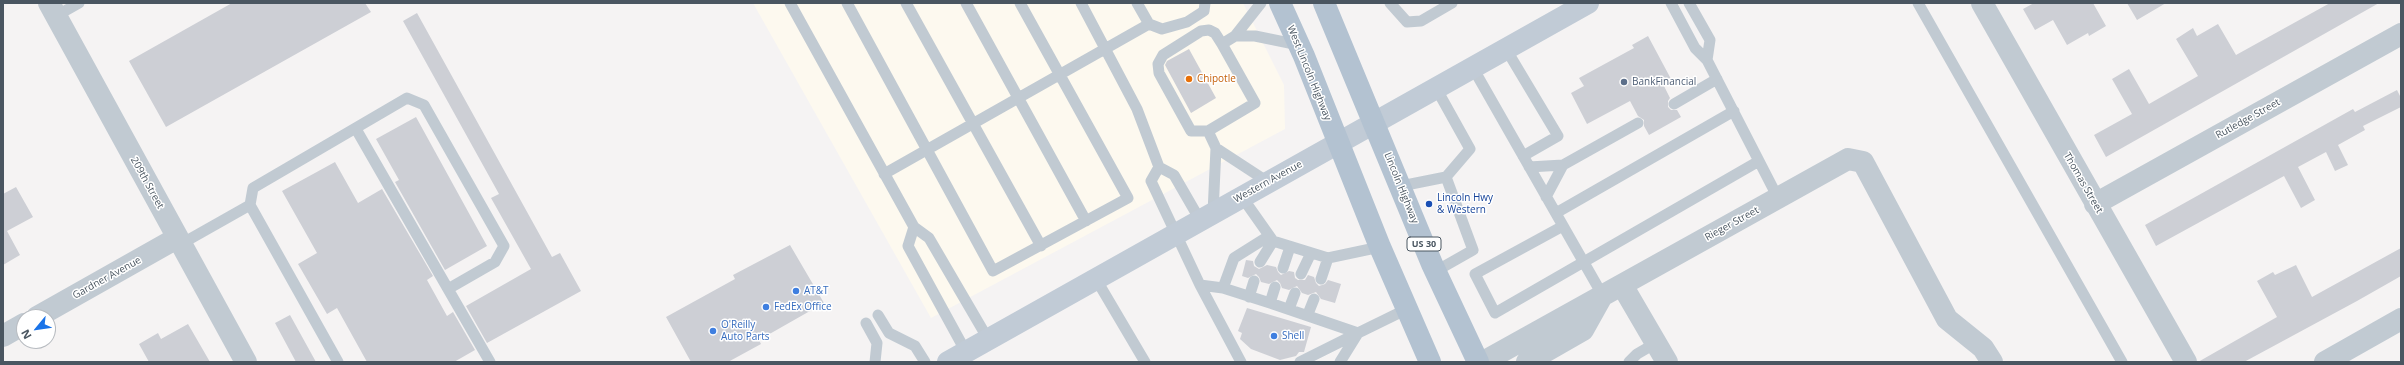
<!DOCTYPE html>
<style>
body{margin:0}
#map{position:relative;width:2404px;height:365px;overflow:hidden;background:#f5f3f3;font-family:"Open Sans",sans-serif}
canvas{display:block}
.frame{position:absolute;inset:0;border:4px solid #4a5661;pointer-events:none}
.north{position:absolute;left:16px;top:309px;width:40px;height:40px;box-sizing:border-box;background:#fff;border:1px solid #b7bbc0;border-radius:50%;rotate:241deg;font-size:11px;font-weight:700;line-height:16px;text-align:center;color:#4a5661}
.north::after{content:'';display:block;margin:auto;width:14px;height:18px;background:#1a73e8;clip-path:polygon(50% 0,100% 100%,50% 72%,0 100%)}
</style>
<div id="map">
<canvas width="2404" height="365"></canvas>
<div class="frame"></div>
<div class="north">N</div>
</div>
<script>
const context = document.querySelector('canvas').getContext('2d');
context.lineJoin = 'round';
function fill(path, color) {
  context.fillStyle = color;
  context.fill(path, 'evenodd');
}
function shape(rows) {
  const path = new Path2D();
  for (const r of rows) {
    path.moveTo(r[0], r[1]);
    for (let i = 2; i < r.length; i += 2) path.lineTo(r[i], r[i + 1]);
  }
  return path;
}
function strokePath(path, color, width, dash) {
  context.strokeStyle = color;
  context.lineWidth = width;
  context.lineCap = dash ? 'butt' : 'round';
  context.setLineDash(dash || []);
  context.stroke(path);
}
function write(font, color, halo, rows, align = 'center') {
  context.font = font + ' "Open Sans",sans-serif';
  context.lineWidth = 3;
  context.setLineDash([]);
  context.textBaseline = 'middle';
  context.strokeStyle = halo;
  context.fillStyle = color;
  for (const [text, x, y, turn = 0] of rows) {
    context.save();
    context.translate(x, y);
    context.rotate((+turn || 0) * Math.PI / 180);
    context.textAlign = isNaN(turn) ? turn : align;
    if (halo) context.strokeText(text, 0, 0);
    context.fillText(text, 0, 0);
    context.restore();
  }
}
fill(shape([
 [753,3,1243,3,1284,85,1285,129,931,318]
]), '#fdf9ef');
fill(shape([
 [232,3,365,3,371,12,166,127,129,61],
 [2034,3,2093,3,2106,26,2089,36,2088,33,2067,45,2053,20,2035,30,2023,9],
 [2127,3,2166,3,2137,20],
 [2330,3,2379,3,2106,157,2094,135,2132,114,2112,79,2129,69,2149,104,2198,76,2176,39,2193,28,2197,36,2218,24,2236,55],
 [417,13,552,257,560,253,581,291,487,343,466,306,531,269,491,198,499,194,403,21],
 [1648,36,1671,79,1663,84,1670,98,1668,101,1668,107,1671,110,1677,110,1681,117,1649,135,1644,126,1644,120,1638,116,1630,101,1587,124,1571,93,1584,86,1579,78,1634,48,1632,45],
 [1189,49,1216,98,1191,113,1165,65,1167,61],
 [2397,90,2401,98,2401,107,2363,126,2365,130,2338,145,2348,165,2335,171,2326,152,2298,167,2315,200,2301,208,2284,176,2156,246,2145,225,2353,109,2355,112],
 [416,117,487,246,445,270,395,182,399,180,376,139],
 [335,162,358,203,382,189,433,276,427,280,447,316,453,312,475,350,454,362,367,362,337,308,327,314,298,264,317,253,282,191],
 [16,187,33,217,7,231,20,255,3,265,3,194],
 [790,245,824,303,759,340,761,344,728,362,691,362,666,317,735,279,733,275],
 [2401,248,2401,276,2357,301,2244,362,2198,362,2277,317,2257,281,2273,272,2275,275,2296,265,2312,297],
 [1246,260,1253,261,1254,266,1259,269,1267,265,1276,267,1278,272,1281,275,1289,271,1294,272,1295,278,1298,280,1305,280,1308,275,1314,277,1316,283,1319,286,1325,284,1328,280,1341,284,1335,303,1321,299,1316,292,1308,295,1302,293,1297,286,1289,290,1282,288,1280,283,1277,280,1269,284,1261,282,1259,277,1256,274,1248,278,1242,276],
 [1247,308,1311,327,1304,352,1299,352,1296,356,1280,360,1251,349,1240,339,1242,333,1238,331],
 [290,315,316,362,296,362,275,323],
 [188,324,210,362,149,362,139,344,158,333,161,339]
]), '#cdcfd5');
strokePath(shape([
 [790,3,914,227,929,238,988,339],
 [847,3,993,271,1128,198,1020,3],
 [906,3,1041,246],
 [966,3,1086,221],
 [1081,3,1137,109,1159,167],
 [1137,3,1149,24,1162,29,1187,22,1204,11,1205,3],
 [1261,3,1235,36,1255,36,1299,45],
 [1390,3,1407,22,1421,21,1452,3],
 [1671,3,1695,48,1707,60,1778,198],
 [1689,3,1710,40,1707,60],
 [1918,3,2122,362],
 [56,16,79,3],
 [1506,49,1558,136,1523,156],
 [1473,68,1603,296],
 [1436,88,1470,149,1446,177,1473,250,1436,271],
 [1674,104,1717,79],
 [1208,131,1191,131,1159,73,1158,64,1163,55,1201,31,1209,30,1215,33,1222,44,1235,36],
 [1216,148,1208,131,1255,103,1222,44],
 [1529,167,1563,165,1638,123],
 [884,174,1149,24],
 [1401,186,1446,177],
 [1242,197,1273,241,1328,258,1380,247],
 [1546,197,1563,165],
 [250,205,253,188,407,98,424,105,504,246,495,262,448,289,356,129],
 [1213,213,1216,148,1268,182],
 [1556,213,1734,111],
 [1200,220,1174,175,1159,167,1151,181,1200,285,1223,288,1270,303,1358,333,1407,309],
 [1563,226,1475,274,1495,313,1759,161],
 [914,227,908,246,966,352],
 [181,244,250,205,338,362],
 [1260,262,1273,241],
 [1283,268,1290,247],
 [1301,274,1311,253],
 [1096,279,1145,362],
 [1321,279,1328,258],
 [1200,285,1241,362],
 [1223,288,1234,258,1269,236],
 [448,289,490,362],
 [1249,297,1254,281],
 [1270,303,1275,287],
 [1289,309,1295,293],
 [1308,314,1314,299],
 [878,315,889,333,915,346,925,362],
 [866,323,877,343,875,362],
 [1300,362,1358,333],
 [1340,362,1358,333],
 [1629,362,1637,354,1656,343]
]), '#c1cad2', 11);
strokePath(shape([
 [49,3,246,362],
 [1982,3,2186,362],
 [2095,204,2401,34],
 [1622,285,1667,362],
 [37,317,177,238],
 [3,336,24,324],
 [1483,362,1848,159,1863,162,1947,319,1983,348,1992,362],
 [1527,362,1583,330,1602,296],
 [2325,362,2401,319]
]), '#c1cad2', 22);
strokePath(shape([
 [948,362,1588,3]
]), '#c1cbd6', 22);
strokePath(shape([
 [1280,3,1304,56,1380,247,1430,362],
 [1324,3,1432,264,1478,362]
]), '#b3c2d1', 22);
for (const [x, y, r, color] of [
 [1189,79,4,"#e8710a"],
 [1624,82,4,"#5c6f8a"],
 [1429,204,4,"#1a4fb4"],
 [796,291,4,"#3f7fe0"],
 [766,307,4,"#3f7fe0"],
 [713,331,4,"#3f7fe0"],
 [1274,336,4,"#3f7fe0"]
]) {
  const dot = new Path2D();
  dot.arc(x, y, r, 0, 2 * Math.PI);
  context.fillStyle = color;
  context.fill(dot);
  strokePath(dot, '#fff', 1.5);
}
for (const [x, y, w] of [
 [1424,244,34]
]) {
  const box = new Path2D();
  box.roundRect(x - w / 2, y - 7, w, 14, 3);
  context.fillStyle = '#fff';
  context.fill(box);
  strokePath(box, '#4a5661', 1);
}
write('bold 9px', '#4a5661', null, [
 ["US 30",1424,244]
]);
write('10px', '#4a5661', '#fff', [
 ["West Lincoln Highway",1309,73,68],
 ["Rutledge Street",2248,119,-29],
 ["Western Avenue",1268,182,-29],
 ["209th Street",147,183,61],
 ["Thomas Street",2083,183,60],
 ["Lincoln Highway",1401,188,68],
 ["Rieger Street",1732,224,-29],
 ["Gardner Avenue",107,278,-29]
]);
write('10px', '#c56008', '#fff', [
 ["Chipotle",1197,79]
], 'left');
write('10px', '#4e5e75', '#fff', [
 ["BankFinancial",1632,82]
], 'left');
write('10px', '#164399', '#fff', [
 ["Lincoln Hwy",1437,198],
 ["& Western",1437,210]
], 'left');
write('10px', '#366cbe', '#fff', [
 ["AT&T",804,291],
 ["FedEx Office",774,307],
 ["O'Reilly",721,325],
 ["Auto Parts",721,337],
 ["Shell",1282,336]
], 'left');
</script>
